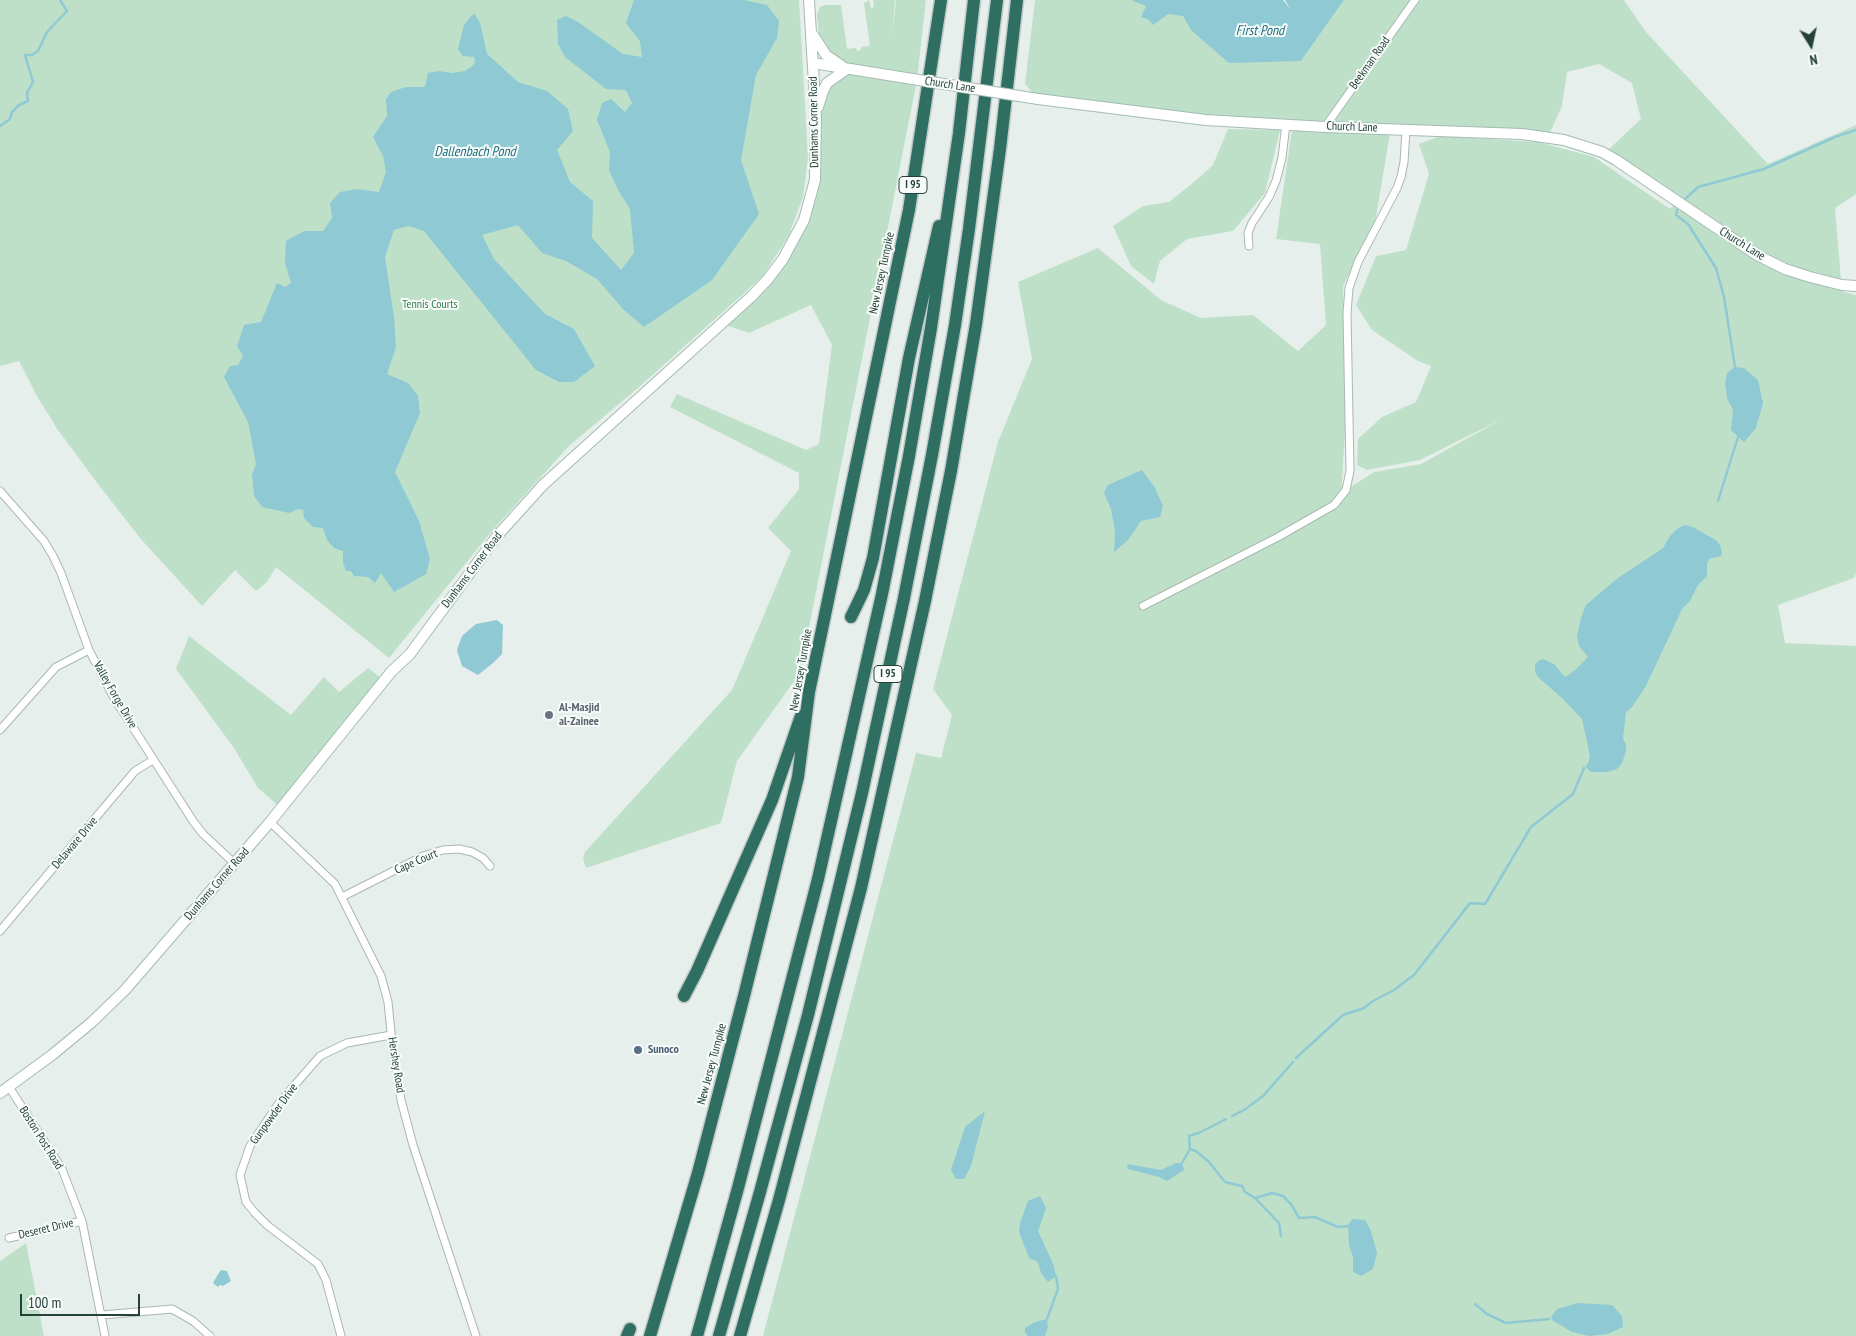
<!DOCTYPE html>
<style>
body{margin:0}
#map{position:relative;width:1856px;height:1336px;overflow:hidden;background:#e6efeb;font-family:"PT Sans Narrow",sans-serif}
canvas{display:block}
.north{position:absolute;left:1786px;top:20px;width:50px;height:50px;-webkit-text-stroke:4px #f7fbf9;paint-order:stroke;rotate:170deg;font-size:14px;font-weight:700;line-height:20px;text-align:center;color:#24423a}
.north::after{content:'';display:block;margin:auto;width:18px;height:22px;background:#24423a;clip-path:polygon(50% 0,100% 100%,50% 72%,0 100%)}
.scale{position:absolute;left:20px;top:1294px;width:120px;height:22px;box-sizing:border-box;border:2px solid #24423a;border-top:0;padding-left:6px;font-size:15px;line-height:18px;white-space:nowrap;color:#24423a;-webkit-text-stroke:4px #f7fbf9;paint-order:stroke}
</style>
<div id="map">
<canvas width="1856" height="1336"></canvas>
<div class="north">N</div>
<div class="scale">100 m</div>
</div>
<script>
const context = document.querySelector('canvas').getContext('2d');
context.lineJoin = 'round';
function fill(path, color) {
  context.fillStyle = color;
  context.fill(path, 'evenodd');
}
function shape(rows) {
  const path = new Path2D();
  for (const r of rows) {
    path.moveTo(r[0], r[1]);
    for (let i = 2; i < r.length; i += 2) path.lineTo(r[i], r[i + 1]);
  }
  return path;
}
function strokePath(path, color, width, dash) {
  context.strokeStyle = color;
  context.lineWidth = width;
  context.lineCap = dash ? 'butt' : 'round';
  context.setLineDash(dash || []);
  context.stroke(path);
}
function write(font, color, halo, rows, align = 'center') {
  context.font = font + ' "PT Sans Narrow",sans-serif';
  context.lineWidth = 4;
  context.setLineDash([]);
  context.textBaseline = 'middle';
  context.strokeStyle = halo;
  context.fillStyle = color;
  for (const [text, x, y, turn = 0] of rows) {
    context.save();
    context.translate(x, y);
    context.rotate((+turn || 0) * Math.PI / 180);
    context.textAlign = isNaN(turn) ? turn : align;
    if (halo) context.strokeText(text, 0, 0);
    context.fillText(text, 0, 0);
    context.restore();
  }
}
fill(shape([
 [0,0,799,0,808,158,803,197,788,237,762,277,639,387,569,446,492,531,389,658,276,567,267,582,256,591,235,570,202,606,140,538,98,484,58,430,38,398,19,361,0,366],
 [869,0,871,8,874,7,873,0,895,0,892,36,896,0,926,0,917,80,800,673,737,761,721,823,586,868,583,859,585,852,732,690,791,551,768,528,799,489,799,473,670,407,677,394,806,450,819,444,832,345,811,305,749,333,723,324,768,279,811,199,816,118,830,86,836,80,844,78,847,69,888,70,849,64,833,57,819,37,817,15,820,7,825,5,841,5,847,49,856,48,857,51,861,50,861,47,870,46,864,3],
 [1035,0,1174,0,1301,61,1344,0,1624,0,1646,32,1768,164,1856,125,1856,194,1835,208,1841,280,1791,266,1759,252,1607,151,1641,119,1632,83,1599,64,1567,72,1562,106,1548,137,1256,123,1038,99,1025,84],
 [1228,129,1280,130,1265,193,1233,231,1187,239,1160,261,1154,284,1131,266,1113,226,1143,206,1169,202,1194,182,1213,165],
 [1292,130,1390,133,1375,223,1343,286,1346,416,1341,496,1346,490,1374,472,1421,464,1504,418,1420,460,1367,470,1357,465,1358,439,1382,417,1416,402,1431,366,1418,361,1372,330,1356,305,1376,256,1406,250,1429,174,1419,144,1440,136,1538,142,1594,157,1670,209,1674,205,1726,242,1781,271,1843,288,1843,292,1856,295,1856,573,1854,578,1778,605,1785,643,1856,646,1856,1336,763,1336,916,753,941,758,952,715,933,689,998,442,1032,359,1018,282,1098,248,1161,300,1201,318,1253,315,1298,351,1326,325,1320,244,1276,239],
 [189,636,291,715,324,677,339,692,368,668,385,681,281,808,258,788,234,748,176,669],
 [26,1243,44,1336,0,1336,0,1261]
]), '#bfe0c8');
fill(shape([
 [634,0,744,0,767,5,779,21,777,38,756,75,741,160,759,214,712,280,644,327,623,309,597,279,566,261,542,253,518,225,482,235,494,259,545,314,574,329,595,366,574,382,559,382,536,370,424,231,409,226,394,230,385,257,394,317,396,347,387,374,408,383,418,396,420,413,395,472,419,521,430,559,426,574,394,592,381,573,375,583,368,577,354,576,351,571,346,571,343,562,343,551,334,548,327,540,323,528,313,527,304,518,303,510,298,509,289,513,262,507,254,496,252,475,256,464,248,422,224,377,230,366,238,365,243,356,237,346,244,325,261,322,277,283,285,287,291,283,285,263,286,241,304,231,323,231,332,218,330,203,340,192,357,189,379,192,386,172,383,156,373,137,387,116,386,99,391,92,406,87,425,87,428,73,439,71,452,73,465,71,471,67,475,63,474,57,463,56,458,49,464,25,474,13,480,23,487,54,518,82,547,91,568,109,573,131,557,150,570,182,593,201,592,238,621,270,634,253,630,209,618,190,609,170,610,152,597,120,602,103,611,99,625,112,632,103,626,90,606,89,565,57,558,44,557,20,566,16,578,22,623,54,642,57,640,41,626,23],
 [1131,0,1283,0,1291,10,1285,0,1344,0,1301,61,1229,63,1191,30,1183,16,1168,14,1153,25,1148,19,1141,17,1146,6],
 [1735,367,1744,368,1758,380,1763,403,1756,428,1744,442,1731,430,1733,410,1727,398,1725,383,1727,373],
 [1142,470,1155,488,1163,506,1160,517,1141,521,1128,540,1114,552,1115,531,1111,509,1104,493,1108,485],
 [1685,525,1693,527,1717,541,1720,545,1722,553,1721,556,1709,559,1707,564,1707,576,1698,585,1690,601,1682,609,1646,686,1632,707,1626,712,1623,739,1626,744,1626,751,1622,763,1617,769,1608,772,1591,772,1585,766,1588,764,1590,756,1582,719,1563,699,1538,677,1535,672,1535,665,1538,661,1543,659,1554,664,1564,676,1567,676,1575,670,1588,657,1579,646,1577,636,1581,618,1586,605,1618,578,1663,548,1670,536,1678,528],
 [497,620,503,625,502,654,493,663,478,675,462,666,457,650,462,636,476,624],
 [985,1111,971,1166,964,1179,956,1179,951,1170,965,1127],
 [1176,1163,1182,1163,1184,1170,1167,1181,1159,1177,1128,1169,1127,1164,1161,1170],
 [1040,1196,1046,1208,1038,1231,1054,1266,1056,1276,1048,1282,1041,1273,1038,1262,1029,1258,1019,1232,1020,1223,1028,1201],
 [1352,1219,1365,1220,1371,1231,1377,1253,1373,1269,1361,1276,1353,1272,1353,1257,1349,1245,1348,1226],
 [221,1270,227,1271,231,1281,223,1286,220,1285,218,1287,213,1283,217,1276],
 [1578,1303,1612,1305,1622,1316,1623,1327,1608,1334,1589,1336,1572,1332,1552,1320,1551,1317,1557,1309],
 [1047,1319,1048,1327,1045,1336,1028,1336,1025,1333,1025,1328,1035,1322]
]), '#8ec9d4');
strokePath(shape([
 [0,126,10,119,12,112,19,105,28,101,27,93,33,82,25,55,32,55,38,51,47,32,67,11,60,0],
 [1684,200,1698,187,1764,169,1835,137,1856,130],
 [1677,210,1676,215,1688,224,1716,268,1724,297,1735,367],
 [1718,501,1738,437],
 [1296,1058,1343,1015,1364,1008,1373,1001,1394,990,1414,975,1470,903,1485,904,1531,827,1573,794,1584,768],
 [1232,1116,1244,1110,1263,1096,1293,1062],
 [1190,1149,1189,1136,1199,1133,1226,1119],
 [1182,1163,1190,1149,1196,1151,1209,1162,1225,1182,1242,1186,1245,1192,1255,1198,1272,1193,1283,1196,1291,1204,1299,1218,1315,1217,1338,1227,1348,1226],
 [1255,1198,1279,1223,1281,1236],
 [1475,1304,1487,1314,1506,1323,1549,1319],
 [1047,1319,1058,1289,1056,1276]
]), '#8ec9d4', 2.5);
const street = shape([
 [1325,127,1415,0],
 [1249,246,1248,233,1252,223,1269,197,1276,181,1282,158,1286,124],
 [0,491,44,541,53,556,61,573,89,650,114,698,193,821,203,834,234,863],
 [1143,606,1278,537,1334,505,1346,490,1350,471,1347,313,1349,288,1358,262,1397,188,1401,177,1404,162,1406,130],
 [0,730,56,667,89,650],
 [270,822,335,884,381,976,388,1002,393,1052,401,1100,413,1145,476,1336],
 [342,897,423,856,443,850,459,849,472,852,483,858,490,866],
 [0,931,135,771,153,760],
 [9,1087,62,1169,82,1221,105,1336],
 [9,1238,82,1221],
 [102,1315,172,1309,193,1321,210,1336],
 [341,1336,326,1280,318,1264,267,1225,255,1213,246,1202,240,1175,250,1146,279,1103,320,1056,347,1043,391,1035]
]);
const secondary = shape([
 [813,35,826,55,842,66],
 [813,63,900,77],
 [1038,99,1206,120,1325,127,1522,134,1564,140,1602,152,1616,160,1757,255,1785,269,1810,277,1842,285,1856,286],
 [818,107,823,91,827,83,847,69],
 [0,1093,52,1055,92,1022,125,990,270,822,391,672,410,654,497,536,543,485,752,296,768,279,783,259,804,220,815,180,816,118,809,0]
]);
const highway = shape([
 [851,617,864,590,873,558,909,358,939,226],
 [684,996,697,971,772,800,801,716],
 [627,1336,630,1329],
 [650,1336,698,1173,744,996,798,777,809,692,909,210,941,0],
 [697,1336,738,1188,818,879,882,594,909,456,931,328,959,133,974,0],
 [719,1336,760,1192,808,1015,862,793,904,598,932,455,955,325,969,229,997,0],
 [740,1336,779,1200,861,888,925,601,951,471,976,324,1000,149,1017,0]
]);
strokePath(street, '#a8b8b2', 9);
strokePath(secondary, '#a4bbb3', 12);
strokePath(highway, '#c2cac8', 15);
strokePath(street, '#fff', 7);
strokePath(secondary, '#fff', 10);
strokePath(highway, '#2f6f62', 12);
const secondaryBridge = shape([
 [900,77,1038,99]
]);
strokePath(secondaryBridge, '#a4bbb3', 12, []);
strokePath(secondaryBridge, '#fff', 10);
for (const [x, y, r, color] of [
 [549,715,5,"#6b7280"],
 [638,1050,5,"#5c6f8a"]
]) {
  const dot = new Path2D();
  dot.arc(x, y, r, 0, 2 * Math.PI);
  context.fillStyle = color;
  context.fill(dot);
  strokePath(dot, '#f7fbf9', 2);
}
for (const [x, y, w] of [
 [913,185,28],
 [888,674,28]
]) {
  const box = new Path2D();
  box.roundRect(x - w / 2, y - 8.5, w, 17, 4);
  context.fillStyle = '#f7fbf9';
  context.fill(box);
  strokePath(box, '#24423a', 1);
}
write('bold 11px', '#24423a', null, [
 ["I 95",913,185],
 ["I 95",888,674]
]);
write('12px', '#24423a', '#f7fbf9', [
 ["Beekman Road",1370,63,-55],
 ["Church Lane",950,85,9],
 ["Dunhams Corner Road",814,122,-91],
 ["Church Lane",1352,127,2],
 ["Church Lane",1742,244,32],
 ["New Jersey Turnpike",882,273,-78],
 ["Dunhams Corner Road",472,570,-53],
 ["New Jersey Turnpike",801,670,-80],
 ["Valley Forge Drive",115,695,60],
 ["Delaware Drive",75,843,-50],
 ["Cape Court",416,862,-23],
 ["Dunhams Corner Road",217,884,-49],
 ["New Jersey Turnpike",712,1064,-75],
 ["Hershey Road",396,1065,81],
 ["Gunpowder Drive",274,1114,-54],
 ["Boston Post Road",41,1138,58],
 ["Deseret Drive",46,1229,-13]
]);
write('12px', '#2d7a4b', '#f7fbf9', [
 ["Tennis Courts",430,305]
]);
write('bold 12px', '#5b616d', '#f7fbf9', [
 ["Al-Masjid",559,708],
 ["al-Zainee",559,722]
], 'left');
write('bold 12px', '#4e5e75', '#f7fbf9', [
 ["Sunoco",648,1050]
], 'left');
write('italic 14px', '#1c6f80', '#f7fbf9', [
 ["First Pond",1260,31],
 ["Dallenbach Pond",475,152]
]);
</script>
